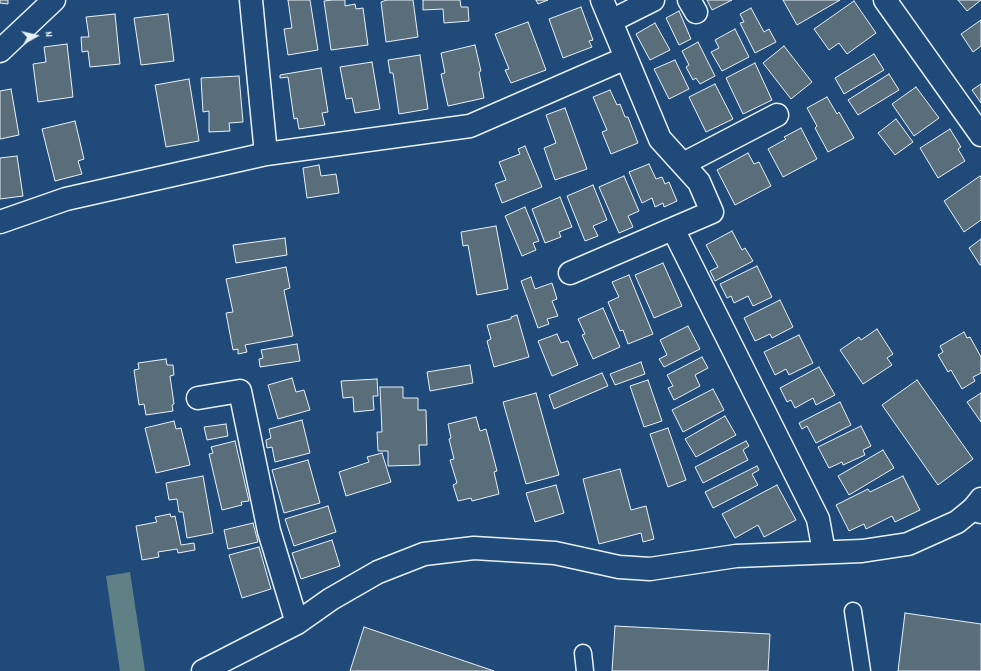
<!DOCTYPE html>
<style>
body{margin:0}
#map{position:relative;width:981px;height:671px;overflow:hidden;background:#1f4a7a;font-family:Dekko,sans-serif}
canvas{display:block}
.north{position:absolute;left:16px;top:16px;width:40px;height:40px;-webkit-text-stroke:3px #1f4a7a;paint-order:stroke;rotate:82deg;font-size:11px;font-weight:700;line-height:16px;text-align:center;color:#e8f1f8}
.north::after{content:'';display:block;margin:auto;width:14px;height:18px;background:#e8f1f8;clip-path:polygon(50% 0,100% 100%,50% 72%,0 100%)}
</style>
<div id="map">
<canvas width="981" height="671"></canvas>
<div class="north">N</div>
</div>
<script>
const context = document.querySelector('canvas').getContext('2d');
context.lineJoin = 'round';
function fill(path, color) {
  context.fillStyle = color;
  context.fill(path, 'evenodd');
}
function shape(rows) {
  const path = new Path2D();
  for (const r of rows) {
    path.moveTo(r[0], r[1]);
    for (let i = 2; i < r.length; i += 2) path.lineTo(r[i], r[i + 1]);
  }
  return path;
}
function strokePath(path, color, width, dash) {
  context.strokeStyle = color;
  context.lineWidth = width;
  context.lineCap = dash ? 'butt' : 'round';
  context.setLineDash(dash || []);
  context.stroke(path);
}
fill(shape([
 [130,572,145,671,120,671,106,576]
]), '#5f8084');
const building = shape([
 [0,0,8,0,8,4,0,3,0,0],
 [288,0,310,0,318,50,288,55,284,29,292,28,288,0],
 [332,0,345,0,345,6,355,4,356,9,363,8,368,45,331,50,324,1,332,0],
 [387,0,413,0,418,37,386,42,381,2,387,0],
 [423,0,460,0,461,7,468,7,469,21,444,23,443,9,423,10,423,0],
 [536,0,548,0,538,4,536,0],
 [707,0,732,0,712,10,707,0],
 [783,0,840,0,797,25,783,0],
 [958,0,981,0,967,11,958,0],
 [854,1,876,33,847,54,839,43,829,50,814,29,854,1],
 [581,7,593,40,589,41,592,47,563,58,549,19,581,7],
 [751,8,764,32,769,29,776,42,755,53,740,23,744,22,740,14,751,8],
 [679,11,691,39,679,45,666,18,679,11],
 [115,14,120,64,90,67,88,51,82,52,81,37,89,37,86,17,115,14],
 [168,14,174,61,141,65,134,18,168,14],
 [981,20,981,46,973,52,961,34,981,20],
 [528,22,546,70,511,83,505,70,509,69,495,34,528,22],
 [655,23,670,50,650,60,636,34,655,23],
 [735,29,749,57,722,71,711,52,719,48,715,40,735,29],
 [698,42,715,76,700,84,696,78,693,80,686,67,689,65,682,51,698,42],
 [67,44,73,97,38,102,33,64,46,62,44,47,67,44],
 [475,45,481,71,479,72,484,98,448,106,441,74,445,73,441,53,475,45],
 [784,46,812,82,791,99,763,63,784,46],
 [874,54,884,70,844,94,835,78,874,54],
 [420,55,428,109,399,114,393,73,390,73,388,60,420,55],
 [675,60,689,89,669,99,654,69,675,60],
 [372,62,380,109,355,113,352,98,346,99,340,67,372,62],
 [755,63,772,100,743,114,726,78,755,63],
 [321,68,328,112,322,113,325,125,299,129,297,118,294,119,288,77,280,78,280,75,321,68],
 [889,74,899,90,858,115,848,100,889,74],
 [239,76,243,122,229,123,230,131,209,132,209,111,203,112,201,78,239,76],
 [189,79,199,141,166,147,155,85,189,79],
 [715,84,733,119,706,132,689,97,715,84],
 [981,84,981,103,972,90,981,84],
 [916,87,939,118,914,136,892,104,916,87],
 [11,89,19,135,0,139,0,91,11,89],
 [610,90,617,105,620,104,625,117,628,117,638,143,611,154,602,132,607,130,593,97,610,90],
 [827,97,837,114,839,112,854,138,828,152,815,128,817,126,807,108,827,97],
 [565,108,587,169,555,180,544,148,556,143,546,115,565,108],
 [896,119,913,142,895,155,878,133,896,119],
 [75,121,84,159,78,161,82,174,55,181,42,129,75,121],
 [801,128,817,159,783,177,768,149,786,139,784,137,801,128],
 [950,129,961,147,958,149,965,161,938,178,920,148,950,129],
 [525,146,542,187,502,203,495,184,506,180,499,162,520,154,518,149,525,146],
 [748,153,754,164,759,162,771,186,735,205,717,170,748,153],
 [17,156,23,196,0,199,0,158,17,156],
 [649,164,656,179,662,177,665,184,669,182,677,201,664,207,663,203,655,207,652,198,642,203,629,172,649,164],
 [319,165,321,176,336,174,339,193,307,198,303,168,319,165],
 [624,176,639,211,628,216,633,227,619,233,599,187,624,176],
 [980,176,981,177,981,220,964,232,944,201,980,176],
 [593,185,607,220,593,226,598,236,585,241,567,196,593,185],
 [560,197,572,227,559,232,561,237,545,243,532,209,560,197],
 [525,207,539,241,533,243,536,250,522,256,505,216,525,207],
 [496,226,508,289,477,295,468,245,463,246,461,232,496,226],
 [732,231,742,250,745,248,753,261,715,281,710,271,718,267,706,245,732,231],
 [285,238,287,255,236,263,233,245,285,238],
 [981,239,981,265,980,265,969,248,981,239],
 [663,263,682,306,654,318,635,275,663,263],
 [757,266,772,297,753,306,748,296,734,303,731,296,727,298,720,284,757,266],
 [286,267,290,288,284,290,293,336,245,345,247,352,238,354,238,349,233,350,226,313,233,312,226,279,286,267],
 [629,275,653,334,628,344,623,330,620,331,608,302,619,297,612,282,629,275],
 [531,277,535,289,552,283,557,299,552,301,558,316,547,319,549,324,538,328,521,281,531,277],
 [780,300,793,327,772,338,770,334,755,341,744,318,780,300],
 [603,308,620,347,593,359,582,335,585,334,578,319,603,308],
 [517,315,529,357,494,367,487,341,491,339,487,325,511,319,511,317,517,315],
 [688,326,700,349,664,367,659,359,667,355,660,340,688,326],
 [877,329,893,354,887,358,892,365,863,384,840,350,859,337,861,340,877,329],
 [964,332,967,338,970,337,981,357,981,373,973,377,975,381,962,389,951,370,948,372,938,355,943,352,940,346,964,332],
 [557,334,561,343,568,341,578,365,552,376,538,341,557,334],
 [799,335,813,363,789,375,786,369,775,375,764,352,799,335],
 [297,344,300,361,260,367,259,359,263,358,261,350,297,344],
 [702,357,708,368,695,375,700,386,674,400,668,388,673,386,667,375,702,357],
 [166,359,167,365,173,365,174,375,170,376,174,404,172,405,173,411,146,415,144,404,139,405,134,370,139,369,138,363,166,359],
 [641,362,645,374,615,385,610,374,641,362],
 [470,365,473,383,430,391,427,372,470,365],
 [819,367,835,395,816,405,813,398,795,408,791,400,787,402,780,388,819,367],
 [602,373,608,386,554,409,549,395,602,373],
 [292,378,296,392,304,390,310,410,278,419,268,385,292,378],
 [377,379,378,396,373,396,374,410,354,412,353,397,343,398,341,381,377,379],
 [648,380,662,421,644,427,630,386,648,380],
 [917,380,973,459,938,485,882,405,917,380],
 [380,387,403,387,403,398,418,398,418,410,426,410,427,445,419,445,420,465,388,466,388,451,378,451,377,432,382,432,380,387],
 [713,389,724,410,683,432,672,410,713,389],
 [536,393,559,475,526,484,503,402,536,393],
 [981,393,981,422,967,402,981,393],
 [840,402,851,425,816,443,807,426,802,429,799,423,840,402],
 [725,416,736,435,696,457,685,439,725,416],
 [476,417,480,431,486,429,497,471,494,472,499,494,472,501,471,498,458,501,453,485,457,483,450,460,454,459,449,439,451,438,448,424,476,417],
 [302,420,310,453,275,462,272,447,267,448,266,440,271,438,269,429,302,420],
 [174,421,176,429,181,428,190,465,156,473,145,428,174,421],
 [226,424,228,436,207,440,204,427,226,424],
 [861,426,871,446,863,450,865,455,843,465,842,462,829,468,818,447,861,426],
 [668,428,686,480,668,487,650,434,668,428],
 [235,441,249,501,241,502,242,505,222,510,209,454,213,453,211,447,235,441],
 [746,441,749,446,743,450,748,460,703,483,695,467,746,441],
 [883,450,894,468,849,495,838,476,883,450],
 [382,453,391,482,346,496,339,472,369,462,367,457,382,453],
 [308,460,320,503,284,513,272,470,308,460],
 [757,466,759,470,752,474,758,485,713,508,705,492,757,466],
 [620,469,631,510,646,506,654,539,643,542,641,533,599,544,583,479,620,469],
 [203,476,213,533,187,538,183,512,179,512,177,499,169,500,166,483,203,476],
 [903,476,920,510,895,522,892,516,866,529,864,524,849,531,836,505,868,489,870,492,903,476],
 [556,485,564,513,535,522,526,493,556,485],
 [777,485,796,520,764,537,758,525,735,538,722,514,777,485],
 [328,506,336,532,294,546,285,519,328,506],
 [170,514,171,517,175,516,181,545,194,543,195,550,178,553,177,549,158,552,159,557,142,560,136,526,157,522,155,517,170,514],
 [253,523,258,542,228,549,224,530,253,523],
 [332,540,340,566,301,579,292,553,332,540],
 [259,547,271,589,242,598,229,555,259,547],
 [905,613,981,624,981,671,898,671,905,613],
 [615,626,770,634,768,671,612,671,615,626],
 [364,627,494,671,350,671,364,627]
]);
fill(building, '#596d7b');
strokePath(building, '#e8f1f8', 1);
const service = shape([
 [853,611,862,671],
 [583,653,585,671]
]);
const minor = shape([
 [251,0,266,154],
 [689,0,696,12],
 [885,0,981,135],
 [611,21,653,0],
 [0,51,54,0],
 [683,164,777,115],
 [0,222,66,199,266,154,470,126,626,58],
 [673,229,818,519,824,552],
 [570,273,712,212,699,182,660,139,602,0],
 [198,398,240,391,269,531,297,623],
 [203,671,297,623,331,599,378,572,424,554,474,548,555,553,619,567,650,569,736,556,862,551,908,544,957,522,973,509,981,499]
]);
const tertiary = shape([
 [973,509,981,512]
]);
strokePath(service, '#e8f1f8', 19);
strokePath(minor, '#e8f1f8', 25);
strokePath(tertiary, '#e8f1f8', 25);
strokePath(service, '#1f4a7a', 16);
strokePath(minor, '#1f4a7a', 22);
strokePath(tertiary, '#1f4a7a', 22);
</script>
